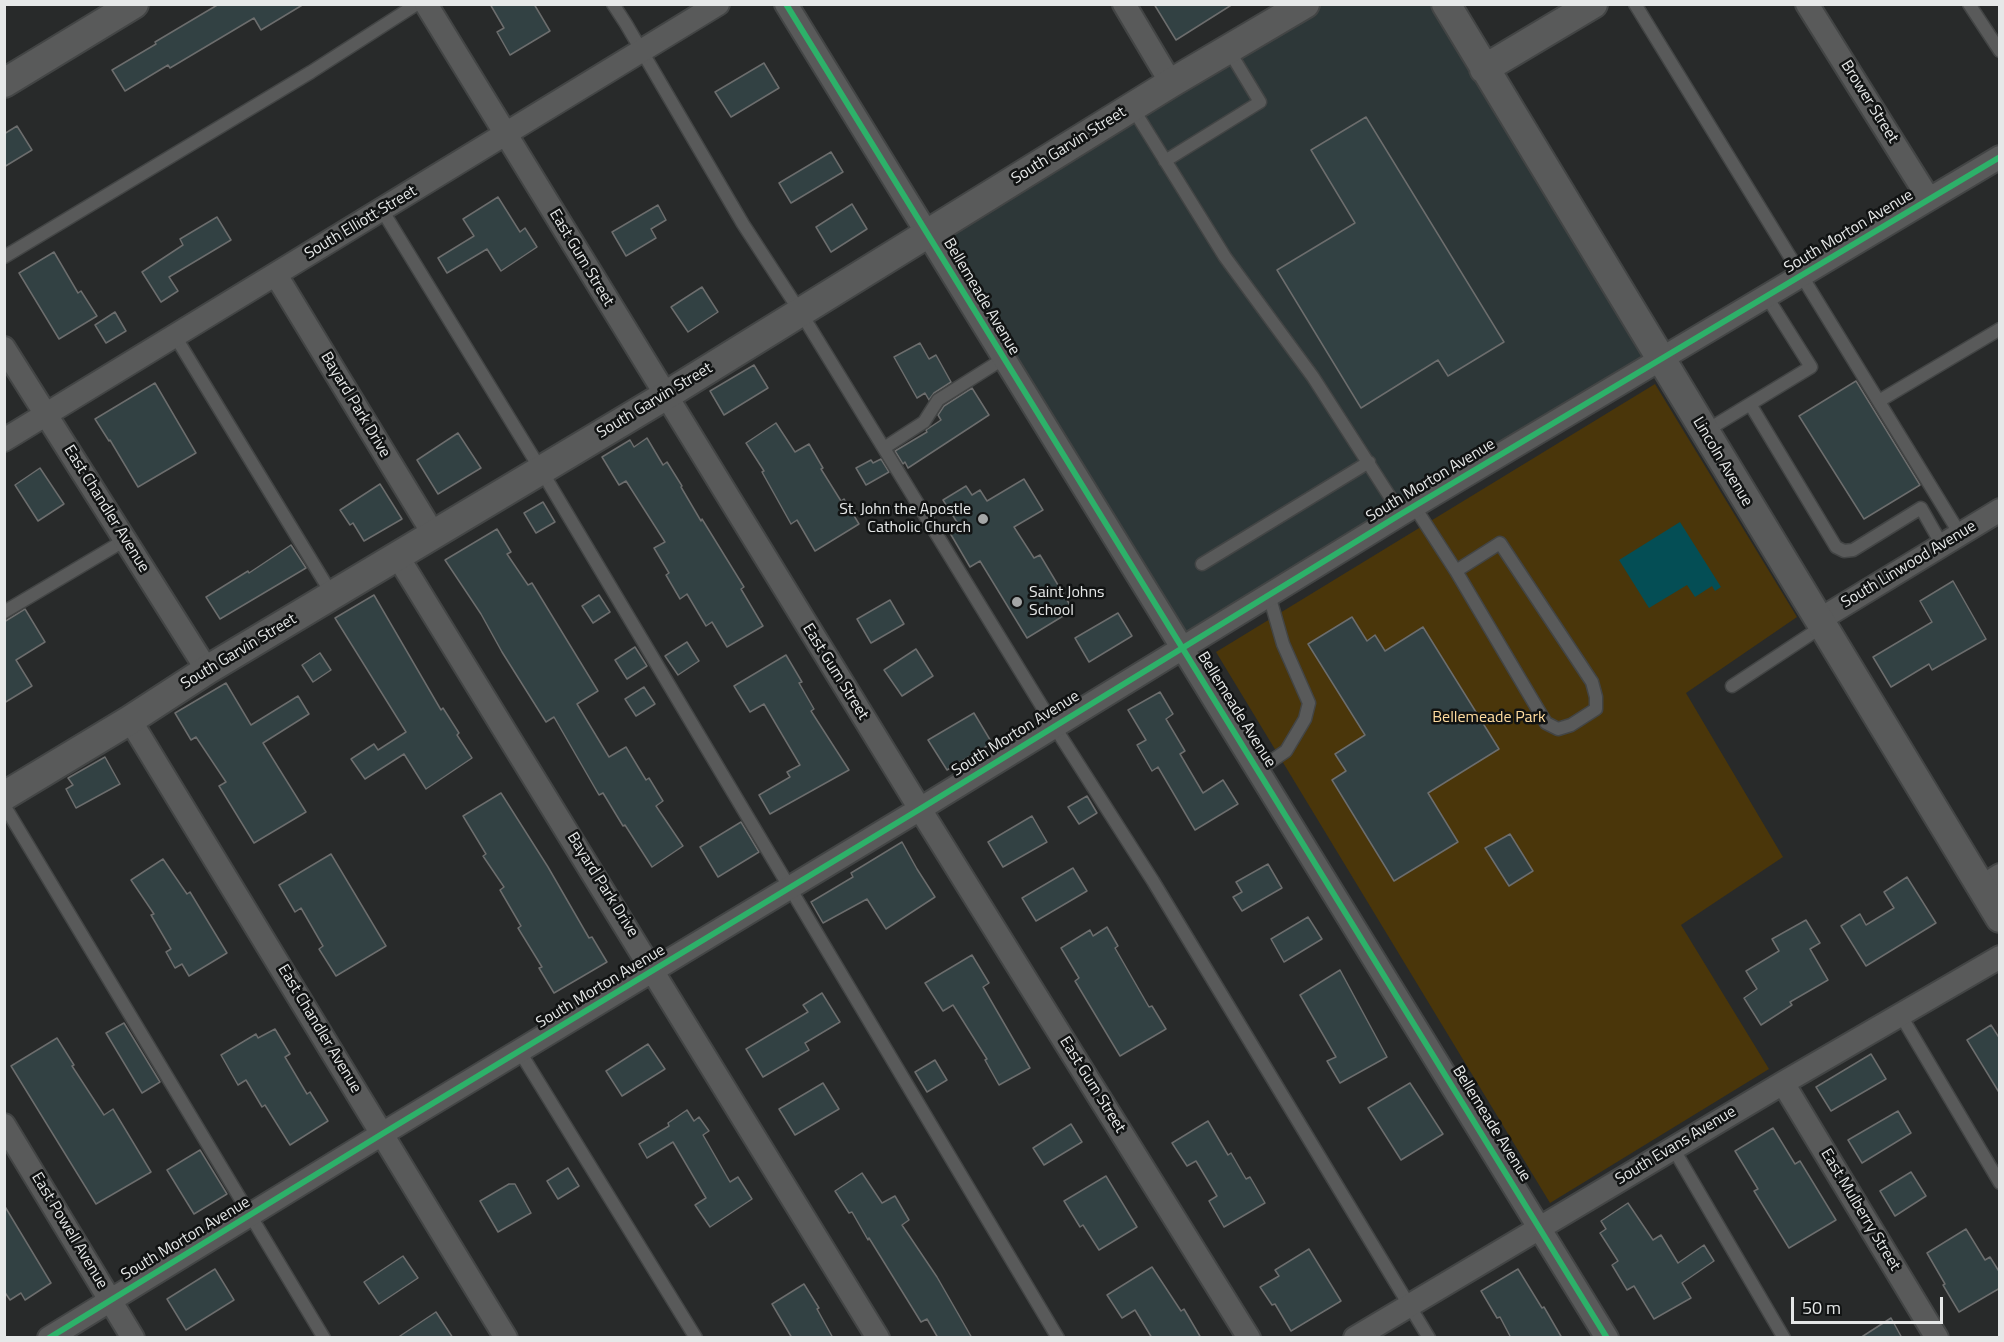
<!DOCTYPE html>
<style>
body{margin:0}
#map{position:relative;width:2004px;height:1342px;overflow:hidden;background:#282a2a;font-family:"Titillium Web",sans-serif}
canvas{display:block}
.frame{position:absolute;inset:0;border:6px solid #e6e8e8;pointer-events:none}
.scale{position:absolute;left:1791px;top:1297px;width:152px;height:27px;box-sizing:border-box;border:3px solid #e6e8e8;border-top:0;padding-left:8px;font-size:18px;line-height:21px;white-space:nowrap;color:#e6e8e8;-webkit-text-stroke:4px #111313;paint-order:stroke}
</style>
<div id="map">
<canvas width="2004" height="1342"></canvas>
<div class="frame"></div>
<div class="scale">50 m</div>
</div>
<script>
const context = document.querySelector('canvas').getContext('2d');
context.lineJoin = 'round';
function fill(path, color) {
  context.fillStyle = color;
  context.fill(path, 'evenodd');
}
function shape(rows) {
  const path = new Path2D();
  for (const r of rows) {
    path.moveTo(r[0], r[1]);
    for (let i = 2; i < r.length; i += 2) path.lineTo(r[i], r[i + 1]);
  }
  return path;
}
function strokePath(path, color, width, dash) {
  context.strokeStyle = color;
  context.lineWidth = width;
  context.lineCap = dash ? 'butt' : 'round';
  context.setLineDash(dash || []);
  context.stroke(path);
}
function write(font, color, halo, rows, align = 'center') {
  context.font = font + ' "Titillium Web",sans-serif';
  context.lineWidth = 5;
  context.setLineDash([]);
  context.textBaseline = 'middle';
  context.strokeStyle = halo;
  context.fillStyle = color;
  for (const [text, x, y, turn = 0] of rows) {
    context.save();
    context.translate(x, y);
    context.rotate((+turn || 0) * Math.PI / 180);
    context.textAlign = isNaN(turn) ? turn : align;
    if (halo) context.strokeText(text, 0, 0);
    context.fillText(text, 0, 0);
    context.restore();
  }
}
fill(shape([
 [1315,5,1436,5,1645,358,1186,642,936,236]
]), '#2d3738');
fill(shape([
 [1655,384,1797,617,1686,693,1783,857,1681,925,1769,1069,1550,1203,1216,652]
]), '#4a360a');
fill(shape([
 [1680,522,1721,587,1715,591,1712,586,1695,597,1687,585,1649,608,1619,560]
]), '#044e55');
const building = shape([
 [219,4,304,4,261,30,254,18,170,68,168,65,125,91,112,70,156,44,155,42,219,4],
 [490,4,534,4,550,31,510,55,497,32,504,28,490,4],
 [1154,4,1233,4,1176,40,1154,4],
 [764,63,779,88,731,117,715,92,764,63],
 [1366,117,1504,342,1448,376,1438,360,1361,408,1277,270,1355,223,1311,150,1366,117],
 [17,126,32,150,4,167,4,134,17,126],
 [831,152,843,172,791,203,779,183,831,152],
 [498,197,520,232,525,228,537,247,501,271,487,249,447,273,438,258,474,236,463,219,498,197],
 [852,204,867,229,831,252,816,227,852,204],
 [658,205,666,220,651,229,656,238,626,256,612,232,658,205],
 [217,217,231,240,169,277,178,291,161,302,142,272,183,245,180,239,217,217],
 [54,252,78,293,81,291,97,316,59,339,19,273,54,252],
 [702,287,718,312,688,332,671,307,702,287],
 [115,312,126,331,106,343,95,325,115,312],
 [920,343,929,359,936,355,951,382,934,393,929,400,925,393,917,398,894,357,920,343],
 [754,365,768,388,724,415,710,391,754,365],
 [1856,381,1920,485,1864,519,1799,416,1856,381],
 [155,383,196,453,138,487,110,440,109,441,95,419,155,383],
 [972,388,989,415,908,468,905,462,903,464,895,451,927,432,926,430,941,420,938,415,944,406,972,388],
 [776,423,795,452,809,444,823,468,821,469,841,501,844,499,859,524,815,551,797,520,791,524,762,472,764,471,746,443,776,423],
 [458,433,481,468,438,494,417,460,458,433],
 [647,438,663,465,667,462,682,486,681,487,701,521,702,519,744,587,741,589,763,626,727,647,712,622,706,626,687,594,680,599,666,575,669,573,654,548,665,542,626,481,619,485,602,457,630,440,634,447,647,438],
 [881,459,889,472,866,485,856,468,871,460,873,463,881,459],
 [40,468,64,504,38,521,15,485,40,468],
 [1024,479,1043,510,1014,527,1034,558,1040,555,1073,610,1027,638,980,561,970,567,950,533,960,527,943,500,966,486,972,495,980,490,987,501,1024,479],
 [380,484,402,519,364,541,353,523,350,525,340,510,380,484],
 [543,502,555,522,536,533,524,513,543,502],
 [497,529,511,552,507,554,528,585,532,583,598,691,577,704,609,757,626,747,646,780,649,778,663,801,656,806,683,846,652,867,625,825,623,826,603,793,599,795,554,717,546,722,502,652,481,614,445,560,497,529],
 [291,545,306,568,220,619,206,597,248,571,249,573,291,545],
 [1953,581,1986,639,1932,670,1929,664,1891,687,1873,657,1932,622,1920,601,1953,581],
 [374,595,441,710,443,708,459,733,457,735,472,758,426,789,404,754,365,779,351,759,374,744,378,750,406,732,335,618,374,595],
 [599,595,610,612,593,623,582,606,599,595],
 [890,600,904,624,871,643,857,619,890,600],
 [25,609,45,642,16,660,32,686,4,703,4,622,25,609],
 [1118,613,1132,636,1089,662,1075,638,1118,613],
 [1352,617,1367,641,1375,635,1385,651,1423,627,1499,749,1428,793,1458,842,1394,881,1332,780,1346,771,1335,754,1365,735,1308,644,1352,617],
 [687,642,699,661,678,675,665,656,687,642],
 [635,647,647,666,627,679,615,660,635,647],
 [916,649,933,676,902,696,884,670,916,649],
 [320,653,331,670,313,682,302,665,320,653],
 [786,655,802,682,799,683,814,709,811,711,849,770,770,814,759,795,790,777,787,772,800,765,764,704,750,712,734,686,786,655],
 [226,683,251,725,298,696,309,714,263,743,306,812,254,843,219,786,226,782,196,737,191,740,175,713,226,683],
 [644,687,655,704,636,716,625,699,644,687],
 [1160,692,1173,714,1166,719,1185,751,1180,754,1203,793,1223,780,1238,804,1195,830,1158,767,1152,771,1137,745,1146,740,1128,710,1160,692],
 [974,713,992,743,947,770,928,740,974,713],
 [105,757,120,784,76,808,66,789,73,785,68,778,105,757],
 [501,793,548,867,589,938,592,937,607,962,554,993,539,968,542,967,518,928,521,926,500,890,504,887,483,856,486,854,463,816,501,793],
 [1087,796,1097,813,1079,824,1068,807,1087,796],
 [1032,816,1047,842,1003,867,988,842,1032,816],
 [741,822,759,852,718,877,700,847,741,822],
 [1510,834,1533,871,1509,886,1485,848,1510,834],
 [902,842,917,869,935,897,886,929,867,899,823,923,811,902,853,877,851,873,902,842],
 [331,854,386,946,336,976,319,949,323,946,301,908,295,912,279,885,331,854],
 [163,859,187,894,190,892,227,953,189,976,182,964,175,968,166,952,171,949,151,915,154,914,131,880,163,859],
 [1268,864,1282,888,1242,911,1233,897,1242,892,1236,882,1268,864],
 [1073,868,1087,891,1036,921,1022,898,1073,868],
 [1907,877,1936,923,1866,966,1841,926,1860,914,1866,925,1894,908,1884,892,1907,877],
 [1308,917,1322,939,1284,962,1271,939,1308,917],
 [1806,920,1820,943,1810,949,1828,980,1790,1002,1792,1005,1761,1025,1744,998,1757,989,1746,971,1779,951,1772,939,1806,920],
 [1107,927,1118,946,1115,948,1149,1007,1152,1006,1166,1029,1120,1056,1075,981,1079,978,1061,948,1090,930,1093,936,1107,927],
 [972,955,989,983,983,987,1030,1068,999,1085,985,1060,987,1059,953,1005,943,1011,925,983,972,955],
 [1340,970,1387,1057,1340,1083,1327,1061,1336,1057,1300,995,1340,970],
 [822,993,840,1022,805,1043,809,1050,763,1077,746,1049,808,1012,803,1005,822,993],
 [124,1023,160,1082,142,1093,106,1033,124,1023],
 [1991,1025,2000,1039,2000,1094,1967,1040,1991,1025],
 [275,1029,290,1054,285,1057,307,1094,310,1092,328,1121,290,1145,265,1105,262,1107,246,1080,238,1085,221,1055,256,1034,258,1038,275,1029],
 [57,1038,74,1065,72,1066,104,1115,113,1109,151,1172,96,1204,11,1066,57,1038],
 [648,1044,665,1069,622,1096,606,1071,648,1044],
 [1871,1054,1886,1079,1831,1111,1816,1087,1871,1054],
 [935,1060,947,1080,927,1092,915,1072,935,1060],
 [823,1083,839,1109,795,1135,779,1109,823,1083],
 [1410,1083,1443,1134,1401,1160,1368,1108,1410,1083],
 [687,1110,694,1121,699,1117,709,1131,703,1135,730,1182,738,1177,752,1199,710,1227,695,1205,706,1198,673,1142,647,1158,639,1144,669,1126,668,1123,687,1110],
 [1898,1111,1911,1133,1862,1163,1848,1140,1898,1111],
 [1208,1121,1228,1155,1231,1153,1246,1179,1250,1177,1265,1203,1224,1227,1209,1201,1217,1196,1196,1161,1187,1166,1172,1143,1208,1121],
 [1071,1124,1082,1142,1044,1165,1033,1148,1071,1124],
 [1773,1128,1795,1164,1800,1161,1836,1220,1789,1248,1754,1191,1758,1189,1735,1151,1773,1128],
 [200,1150,227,1194,194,1214,167,1170,200,1150],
 [568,1168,579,1186,558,1199,547,1181,568,1168],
 [1911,1172,1926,1196,1895,1216,1880,1191,1911,1172],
 [862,1173,882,1203,895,1196,909,1220,902,1225,937,1277,972,1338,938,1338,927,1319,921,1322,869,1238,868,1240,852,1212,849,1213,835,1191,862,1173],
 [1106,1176,1137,1227,1099,1250,1083,1225,1080,1227,1064,1201,1106,1176],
 [509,1184,515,1184,531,1213,498,1232,480,1201,509,1184],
 [1628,1203,1653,1240,1661,1235,1678,1263,1704,1245,1714,1261,1682,1283,1691,1298,1654,1319,1634,1286,1627,1290,1612,1265,1618,1261,1600,1233,1606,1229,1601,1221,1628,1203],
 [4,1205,51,1283,25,1300,21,1293,10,1300,4,1291,4,1205],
 [1966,1229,1985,1260,1990,1257,2000,1273,2000,1288,1959,1312,1943,1285,1945,1284,1927,1253,1966,1229],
 [1309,1249,1341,1301,1291,1331,1275,1304,1272,1305,1260,1287,1279,1276,1275,1270,1309,1249],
 [403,1256,418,1278,379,1304,364,1282,403,1256],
 [1152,1267,1181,1311,1184,1309,1201,1338,1152,1338,1135,1310,1122,1318,1107,1295,1152,1267],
 [215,1269,234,1300,186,1330,167,1299,215,1269],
 [1518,1269,1542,1308,1544,1307,1562,1338,1511,1338,1500,1317,1497,1318,1481,1291,1518,1269],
 [804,1284,819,1308,817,1309,833,1338,792,1338,772,1304,804,1284],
 [436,1312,453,1338,397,1338,436,1312],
 [1891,1318,1902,1338,1860,1338,1891,1318]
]);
fill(building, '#324143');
strokePath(building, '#6c6d6d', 1.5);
const service = shape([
 [613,4,626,24,743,224,801,313,1054,726,1153,881,1429,1338],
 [1635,4,1960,534],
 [1969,4,2000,51],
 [1132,107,1225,257,1313,377,1401,514],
 [1165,161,1260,102,1228,49],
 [382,210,541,470,1058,1338],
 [4,257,311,72,417,4],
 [175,336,333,596],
 [1879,401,2000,329],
 [1750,404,1836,547,1844,551,1853,550,1921,508,1942,545],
 [1704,432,1811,367,1767,297],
 [884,448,924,422,938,400,1003,359],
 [1414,506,1456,571,1546,723,1558,729,1571,725,1596,709,1596,697,1592,682,1500,543,1456,571],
 [1202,564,1369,462],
 [4,612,125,540],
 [1732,686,1823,626],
 [1257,771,1286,751,1305,719,1309,703,1283,644,1269,595],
 [4,805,324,1338],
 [1900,1014,2000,1183],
 [520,1052,696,1338],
 [1673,1148,1784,1338]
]);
const minor = shape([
 [426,4,920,809,1249,1338],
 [786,4,1607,1338],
 [1124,4,1171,83],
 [1807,4,1929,199],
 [276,275,434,535],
 [4,348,207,670],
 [4,440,718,4],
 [398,557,878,1338],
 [1819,620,2000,510],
 [130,720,506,1338],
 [1981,887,2000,875],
 [1783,1083,1937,1338],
 [4,1125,133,1338],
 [49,1338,382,1134,920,809,1401,514,2000,157],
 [1355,1338,1783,1083,2000,957]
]);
const tertiary = shape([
 [1446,4,2000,918],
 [1484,69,1593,4],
 [4,83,134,4],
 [4,796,130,720,207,670,665,396,1171,83,1305,4]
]);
strokePath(service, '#434545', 15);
strokePath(minor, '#434545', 26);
strokePath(tertiary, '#434545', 32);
strokePath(service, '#595a5a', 12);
strokePath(minor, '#595a5a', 22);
strokePath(tertiary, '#595a5a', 28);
strokePath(shape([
 [786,4,1607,1338],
 [49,1338,382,1134,920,809,1401,514,2000,157]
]), '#2db169', 6);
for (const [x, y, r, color] of [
 [983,519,6,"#a4a6a6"],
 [1017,602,6,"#a4a6a6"]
]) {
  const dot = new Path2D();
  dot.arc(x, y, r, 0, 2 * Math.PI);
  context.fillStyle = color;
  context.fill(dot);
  strokePath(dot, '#111313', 2);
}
write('16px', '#e6e8e8', '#111313', [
 ["Brower Street",1869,102,58],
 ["South Garvin Street",1069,146,-32],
 ["South Elliott Street",361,223,-31],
 ["South Morton Avenue",1849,232,-31],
 ["East Gum Street",581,258,59],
 ["Bellemeade Avenue",981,297,59],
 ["South Garvin Street",655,401,-31],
 ["Bayard Park Drive",355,405,59],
 ["Lincoln Avenue",1722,462,59],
 ["South Morton Avenue",1431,481,-31],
 ["East Chandler Avenue",106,509,58],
 ["South Linwood Avenue",1909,565,-31],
 ["South Garvin Street",239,652,-31],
 ["East Gum Street",835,672,58],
 ["Bellemeade Avenue",1236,710,58],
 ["South Morton Avenue",1016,734,-32],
 ["Bayard Park Drive",602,885,58],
 ["South Morton Avenue",601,987,-31],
 ["East Chandler Avenue",319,1029,59],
 ["East Gum Street",1092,1085,58],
 ["Bellemeade Avenue",1491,1124,58],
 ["South Evans Avenue",1676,1146,-31],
 ["East Mulberry Street",1860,1210,59],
 ["East Powell Avenue",69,1231,59],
 ["South Morton Avenue",186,1239,-31]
]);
write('16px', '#e6e8e8', '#111313', [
 ["St. John the Apostle",971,510],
 ["Catholic Church",971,528],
 ["Saint Johns",1029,593,"left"],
 ["School",1029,611,"left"]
], 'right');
write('16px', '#ffdc9f', '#111313', [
 ["Bellemeade Park",1489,718]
]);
</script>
